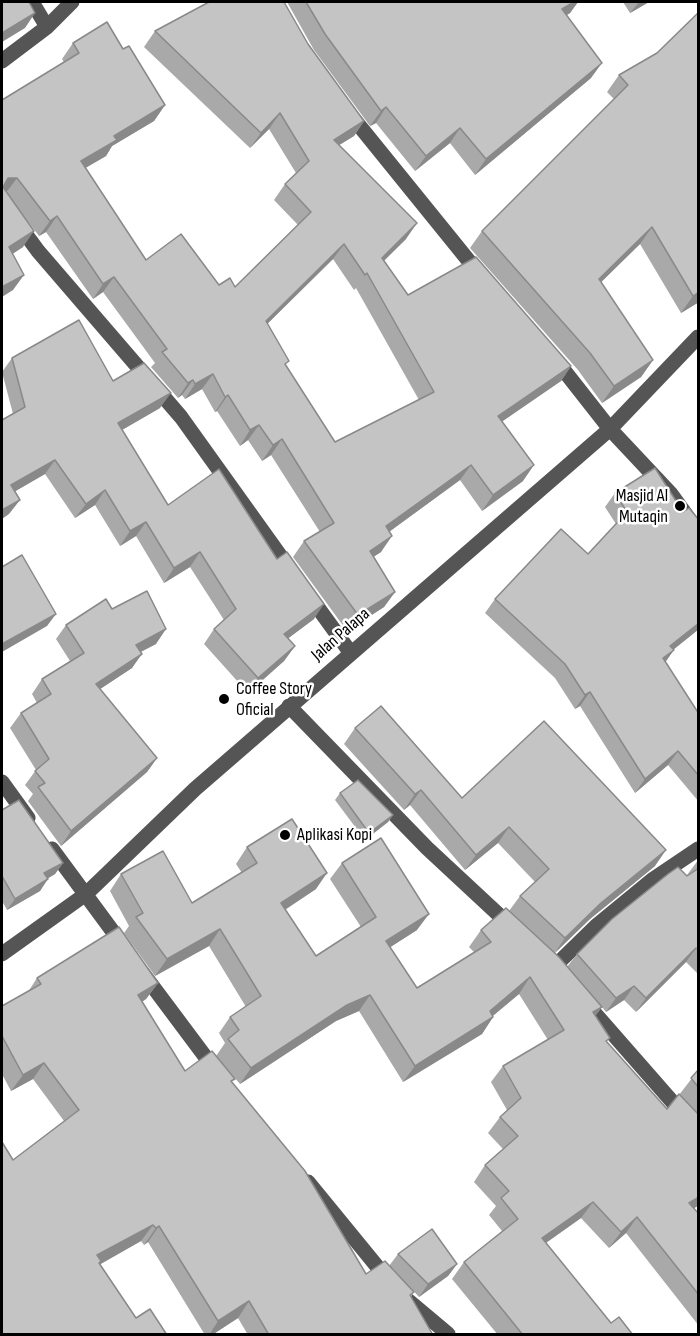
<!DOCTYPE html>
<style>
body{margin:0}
#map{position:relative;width:700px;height:1336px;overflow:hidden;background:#fff;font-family:"Sofia Sans Condensed",sans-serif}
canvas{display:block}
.frame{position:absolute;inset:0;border:3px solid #000;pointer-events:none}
</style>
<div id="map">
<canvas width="700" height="1336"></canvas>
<div class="frame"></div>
</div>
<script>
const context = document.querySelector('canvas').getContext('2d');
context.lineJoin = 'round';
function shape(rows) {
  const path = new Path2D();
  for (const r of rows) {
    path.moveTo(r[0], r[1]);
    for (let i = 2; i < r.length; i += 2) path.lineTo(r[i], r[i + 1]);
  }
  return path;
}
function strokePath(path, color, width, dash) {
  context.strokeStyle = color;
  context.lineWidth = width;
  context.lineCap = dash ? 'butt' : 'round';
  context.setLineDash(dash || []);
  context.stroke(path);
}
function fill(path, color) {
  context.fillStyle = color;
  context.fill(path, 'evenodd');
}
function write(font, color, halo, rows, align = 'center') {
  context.font = font + ' "Sofia Sans Condensed",sans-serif';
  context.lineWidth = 5;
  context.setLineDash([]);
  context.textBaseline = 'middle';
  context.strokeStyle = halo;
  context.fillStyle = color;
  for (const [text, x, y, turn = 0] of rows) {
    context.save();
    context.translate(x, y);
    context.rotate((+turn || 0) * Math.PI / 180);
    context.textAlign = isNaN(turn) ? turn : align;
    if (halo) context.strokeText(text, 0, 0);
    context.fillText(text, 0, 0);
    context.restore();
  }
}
strokePath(shape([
 [32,2,47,27],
 [2,61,47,27,72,2],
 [349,113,481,276],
 [2,202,38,251,181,417,292,572],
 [555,359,610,429,671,494,698,531],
 [308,594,350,652],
 [289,706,427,848,513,928],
 [2,782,28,818],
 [52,849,125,948],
 [2,954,86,894,195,789,610,429,698,337],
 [554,967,596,926,652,880,698,849],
 [142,972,216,1071],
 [584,1001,698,1131],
 [308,1182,398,1292,448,1334]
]), '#555', 15);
fill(shape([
 [287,2,578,2,570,13,566,15,591,78,475,175,450,143,415,171,376,123,370,126,314,50],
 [623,2,649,2,630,13],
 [699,12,699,302,681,313,640,244,601,282,653,360,641,377,602,403,578,370,470,248,482,231,614,99,607,92,619,75,657,53],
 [155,31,308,44,364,121,354,136,339,145,406,239,384,261,408,295,571,366,561,381,502,421,523,481,482,511,460,480,389,532,381,552,373,557,395,592,384,607,347,631,293,557,304,541,320,532,271,455,262,461,248,440,240,446,217,411,215,412,202,389,185,399,182,395,178,398,151,367,155,363,103,292,93,299,46,232,39,236,17,207,23,247,13,253,13,290,2,100,64,62,62,59,73,43,123,49,165,105,154,121,112,146,106,156,85,168,146,260,219,285,235,287,298,225,274,200,285,184,296,173,269,129,250,148,144,47],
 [333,259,354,290,356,288,419,400,335,442,286,366,267,324],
 [12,358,113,381,160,408,122,430,168,505,314,619,288,638,295,646,284,661,248,693,204,644,214,629,224,620,190,567,164,583,136,536,120,546,95,505,75,518,45,474,15,491,9,514,13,414,2,372],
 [615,493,683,512,699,520,699,629,673,650,665,662,699,714,699,802,668,765,635,793,580,706,575,709,555,678,485,613,495,599,588,554,616,524,605,507],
 [112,609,156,644,141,652,132,668,100,689,157,758,147,772,61,846,28,801,33,794,25,785,36,770,10,728,21,713,37,703,32,694,42,679,70,661,56,639,66,625],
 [355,728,462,798,655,866,590,919,554,953,567,967,577,954,687,875,699,859,699,975,686,962,636,1012,624,1000,606,1012,602,1007,595,1016,607,1043,667,1109,679,1095,699,1069,699,1205,694,1208,699,1214,699,1326,626,1233,609,1248,581,1218,546,1243,611,1323,633,1335,498,1335,452,1279,464,1262,502,1231,489,1215,496,1206,474,1182,485,1165,503,1149,488,1133,500,1117,507,1110,491,1082,503,1066,548,1040,519,994,493,1016,493,1017,482,1034,403,1082,359,1011,336,1021,240,1084,216,1056,225,1043,219,1033,230,1017,246,1007,209,946,155,976,124,933,129,926,110,891,121,874,192,903,242,873,236,864,247,847,316,889,285,910,316,956,361,927,330,879,342,863,417,930,390,947,417,988,474,952,469,947,481,930,509,911,520,896,535,882,498,843,465,870,410,805,404,810,344,744],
 [340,793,393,815,388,822,365,840,335,800],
 [2,810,63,863,55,874,47,879,40,891,7,910,2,901],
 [37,978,158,983,146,999,142,1002,185,1071,232,1083,366,1274,389,1266,398,1254,457,1264,448,1276,419,1297,406,1283,414,1292,411,1297,433,1335,248,1335,238,1318,212,1335,205,1335,148,1242,144,1245,141,1241,100,1264,136,1318,2,1335,13,1160,64,1121,33,1079,11,1091,2,1074,2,1006,28,992]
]), '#a9a9a9');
fill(shape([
 [574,2,578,2,570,13,551,25,562,9],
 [639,2,649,2,630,13],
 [35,13,25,28,2,42,2,33],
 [602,63,591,78,475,175,486,159],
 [165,105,154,121,112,146,106,156,70,177,81,161,114,136],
 [386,107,376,123,370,126,381,111],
 [280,113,269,129,250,148,261,133],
 [364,121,354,136,323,155,334,140],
 [460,128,450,143,415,171,426,156],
 [8,178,17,178,6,193,2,187],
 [57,216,46,232,39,236,50,221],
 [417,223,406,239,371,273,382,258],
 [652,227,640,244,587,296,599,279],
 [34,231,23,247,2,261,9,247],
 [344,244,333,259,255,336,266,321],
 [24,275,13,290,2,297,2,287],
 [114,277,103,292,93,299,103,284],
 [699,292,699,302,681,313,693,296],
 [653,360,641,377,602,403,614,386],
 [571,366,561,381,487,432,498,416],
 [213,374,202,389,185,399,195,384],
 [193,380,182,395,178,398,188,383],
 [171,393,160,408,108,438,118,423],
 [228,395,217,411,215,412,225,397],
 [259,425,248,440,240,446,250,430],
 [282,439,271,455,262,461,273,445],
 [55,460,45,474,2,499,11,485],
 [471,465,460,480,375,542,386,526],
 [534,465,523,481,482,511,493,495],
 [105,490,95,505,75,518,86,504],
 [20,500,9,514,2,519,2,510],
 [146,522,136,536,120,546,130,531],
 [392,536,381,552,359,566,370,551],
 [200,552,190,567,164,583,174,568],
 [395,592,384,607,347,631,358,615],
 [324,604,314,619,274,649,284,634],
 [56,614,47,626,2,652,2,644],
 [699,623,699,629,664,657,674,650,664,664,653,672,670,646],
 [166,629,156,644,126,659,136,645],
 [295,646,284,661,248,693,258,678],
 [142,654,132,668,85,699,96,684],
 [590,692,580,706,575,709,585,695],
 [678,751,668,765,635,793,645,779],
 [157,758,147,772,61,846,71,831],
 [421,790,410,805,404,810,415,794],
 [393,815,388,822,365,840,369,833],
 [509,827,498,843,465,870,476,855],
 [666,850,655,866,590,919,554,954,565,938,601,903],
 [63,863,55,874,36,885,44,873],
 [327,873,316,889,269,920,281,903],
 [48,879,40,891,7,910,15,899],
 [429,914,417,930,375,957,386,941],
 [220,929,209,946,155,976,167,959],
 [696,948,686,962,636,1012,646,998],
 [530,977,519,994,484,1023,493,1017,482,1034,403,1082,415,1066,490,1011],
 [158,983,146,999,127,1011,138,995],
 [634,986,624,1000,606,1012,616,998],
 [370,995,359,1011,336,1021,240,1084,251,1068,347,1005],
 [602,1007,590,1023,593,1012],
 [44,1063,33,1079,11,1091,23,1075],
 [699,1197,699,1205,678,1219,689,1203],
 [593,1202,581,1218,530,1254,542,1238],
 [637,1217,626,1233,609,1248,621,1232],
 [153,1225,141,1241,99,1265,97,1255],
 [159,1226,148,1242,144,1245,156,1228],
 [457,1264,448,1276,419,1297,428,1284],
 [249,1301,238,1318,212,1335,209,1335,218,1321]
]), '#898989');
const building = shape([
 [2,2,29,2,35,13,2,33,2,2],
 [209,2,284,2,308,44,364,121,334,140,417,223,382,258,408,295,476,257,571,366,498,416,534,465,493,495,471,465,386,526,392,536,370,551,395,592,358,615,304,541,334,523,282,439,273,445,259,425,250,430,228,395,225,397,213,374,195,384,193,380,188,383,162,352,167,349,114,277,103,284,57,216,50,221,17,178,8,178,3,187,34,231,9,247,24,275,2,287,2,100,79,53,73,43,107,22,123,49,129,46,165,105,114,136,117,140,81,161,146,260,181,234,219,285,230,278,235,287,311,212,285,184,309,161,280,113,261,133,155,31,209,2],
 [344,244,365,275,367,273,434,392,335,442,285,364,289,361,266,321,344,244],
 [306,2,574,2,562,9,602,63,486,159,460,128,426,156,386,107,381,111,325,34,306,2],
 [699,12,699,292,693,296,652,227,599,279,653,360,614,386,590,353,482,231,628,85,619,75,657,53,699,12],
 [79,320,113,381,144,363,171,393,118,423,168,505,219,469,277,559,287,552,324,604,284,634,295,646,258,678,214,629,236,609,200,552,174,568,146,522,130,531,105,490,86,504,55,460,11,485,20,500,2,510,2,420,25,407,12,358,79,320],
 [655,468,683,512,689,508,699,520,699,623,670,646,674,650,663,658,699,714,699,776,678,751,645,779,590,692,585,695,565,664,495,599,561,529,588,554,627,512,615,493,655,468],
 [22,555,56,614,2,644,2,567,22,555],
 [147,591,166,629,136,645,142,654,96,684,157,758,71,831,38,787,45,783,35,771,49,759,21,713,51,694,42,679,84,653,66,625,106,599,112,609,147,591],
 [381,706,462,798,544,721,666,850,601,903,565,938,520,896,549,869,509,827,476,855,421,790,415,794,355,728,381,706],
 [358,780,393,815,369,833,340,793,358,780],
 [19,800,63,863,44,873,48,879,15,899,2,876,2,810,19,800],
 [292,819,327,873,281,903,316,956,376,917,342,863,381,838,429,914,386,941,417,988,491,942,481,930,506,908,559,957,602,1007,593,1012,610,1038,606,1041,667,1109,679,1094,699,1115,699,1197,689,1203,699,1214,699,1295,637,1217,621,1232,593,1202,542,1238,611,1323,619,1317,633,1335,523,1335,464,1262,518,1219,501,1198,509,1191,485,1165,518,1136,500,1117,521,1098,503,1066,564,1030,530,977,490,1011,493,1017,415,1066,370,995,347,1005,251,1068,228,1039,239,1030,230,1017,261,996,220,929,167,959,136,917,143,913,121,874,163,851,192,903,257,863,247,847,292,819],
 [678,867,687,876,699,868,699,950,696,948,646,998,634,986,616,998,577,954,612,919,668,874,678,867],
 [119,927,158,983,138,995,185,1071,212,1051,235,1079,231,1081,305,1171,366,1274,385,1261,414,1292,410,1295,433,1335,269,1335,249,1301,218,1321,159,1226,156,1228,153,1225,97,1255,101,1261,99,1263,136,1318,150,1309,167,1335,2,1335,2,1142,13,1160,79,1110,44,1063,23,1075,2,1036,2,1006,41,984,37,978,119,927],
 [699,1069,699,1088,691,1078,699,1069],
 [432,1229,457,1264,428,1284,398,1254,432,1229]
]);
fill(building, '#c4c4c4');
strokePath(building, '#898989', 1.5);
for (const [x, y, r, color] of [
 [680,506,6,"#000"],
 [224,699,6,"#000"],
 [285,835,6,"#000"]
]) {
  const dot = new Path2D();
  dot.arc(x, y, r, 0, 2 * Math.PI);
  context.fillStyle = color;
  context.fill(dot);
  strokePath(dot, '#fff', 2);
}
write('18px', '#000', '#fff', [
 ["Masjid Al",668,496,"right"],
 ["Mutaqin",668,517,"right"],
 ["Coffee Story",236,689],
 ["Oficial",236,710],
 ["Aplikasi Kopi",297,835]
], 'left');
write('18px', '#000', '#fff', [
 ["Jalan Palapa",341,635,-41]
]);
</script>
